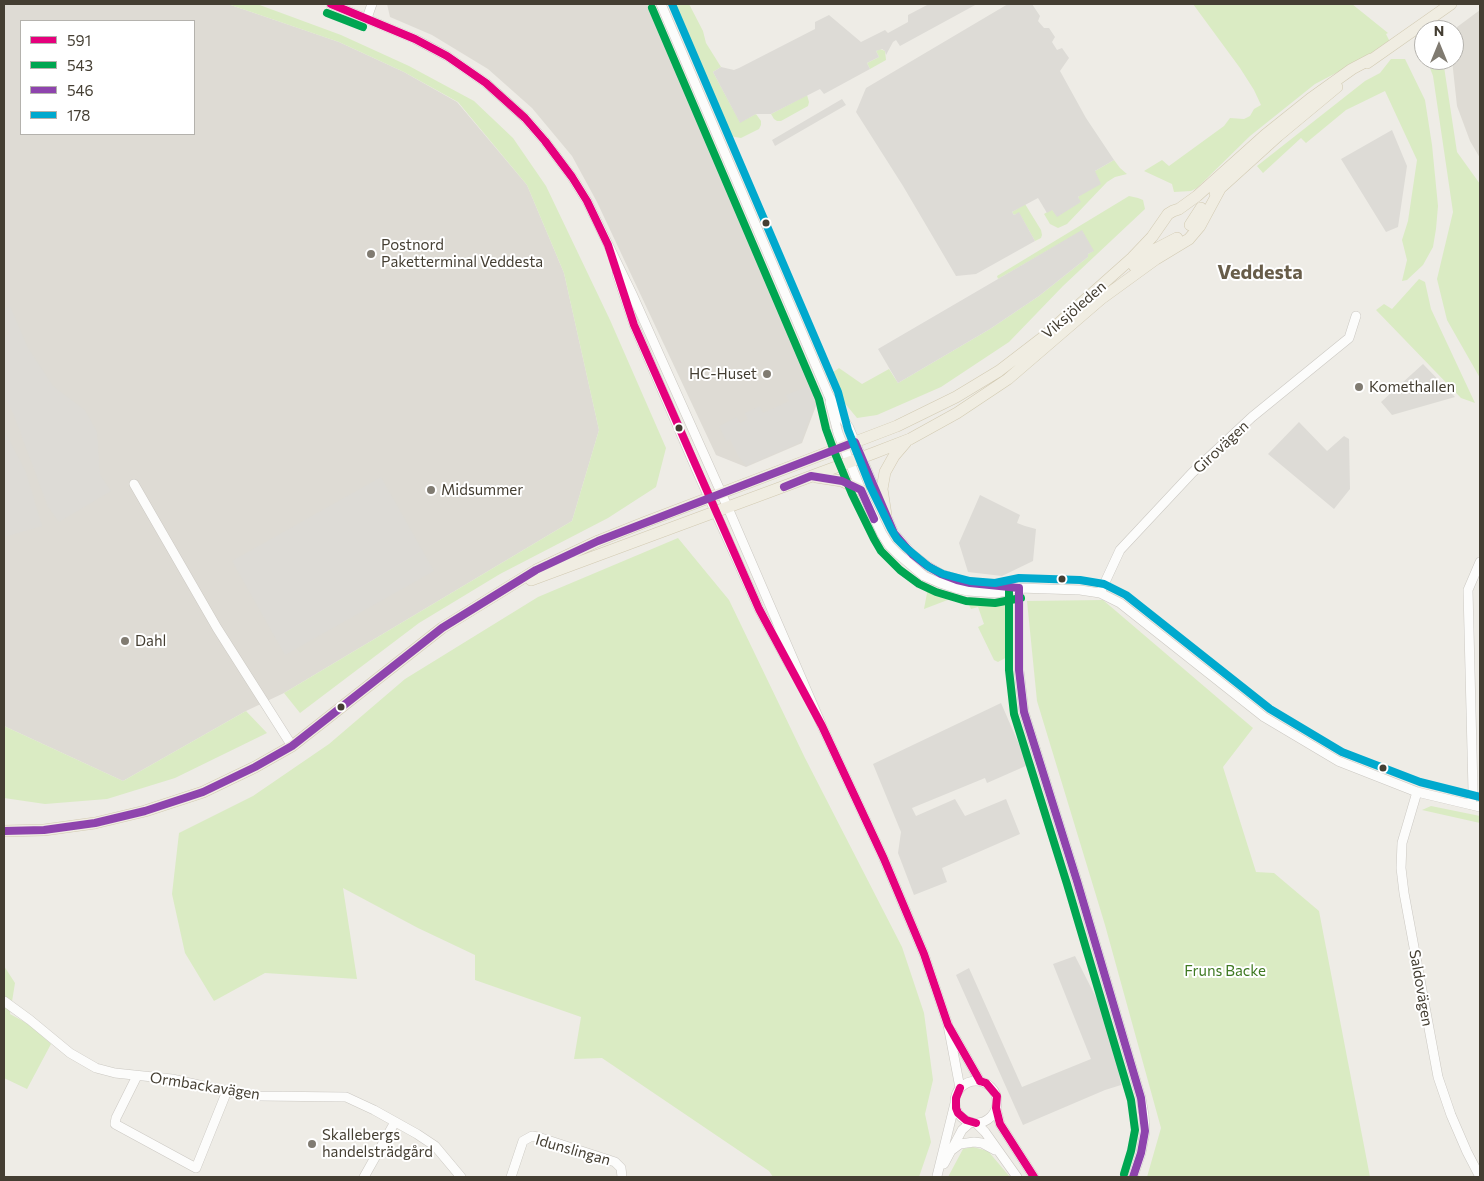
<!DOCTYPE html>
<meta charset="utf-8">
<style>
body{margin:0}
#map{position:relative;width:1484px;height:1181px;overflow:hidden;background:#eeece6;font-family:Commissioner,sans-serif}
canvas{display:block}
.frame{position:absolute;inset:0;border:5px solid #443e32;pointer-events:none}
.legend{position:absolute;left:20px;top:20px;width:175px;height:115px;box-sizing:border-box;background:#fff;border:1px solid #b4b2ad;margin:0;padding:6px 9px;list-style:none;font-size:15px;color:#443e32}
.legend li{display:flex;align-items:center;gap:10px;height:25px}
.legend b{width:25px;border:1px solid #b4b2ad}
.north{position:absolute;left:1414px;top:20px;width:50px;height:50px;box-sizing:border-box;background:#fff;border:1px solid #b4b2ad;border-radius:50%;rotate:0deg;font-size:14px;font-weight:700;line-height:20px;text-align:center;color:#443e32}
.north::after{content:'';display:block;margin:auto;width:18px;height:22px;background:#807b71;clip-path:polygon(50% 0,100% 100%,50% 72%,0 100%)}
</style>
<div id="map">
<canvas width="1484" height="1181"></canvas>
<div class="frame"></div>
<ul class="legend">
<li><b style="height:6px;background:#e5007d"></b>591</li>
<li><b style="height:6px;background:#00a651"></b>543</li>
<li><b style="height:6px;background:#8e44ad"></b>546</li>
<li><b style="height:6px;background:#00a9ce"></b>178</li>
</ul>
<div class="north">N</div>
</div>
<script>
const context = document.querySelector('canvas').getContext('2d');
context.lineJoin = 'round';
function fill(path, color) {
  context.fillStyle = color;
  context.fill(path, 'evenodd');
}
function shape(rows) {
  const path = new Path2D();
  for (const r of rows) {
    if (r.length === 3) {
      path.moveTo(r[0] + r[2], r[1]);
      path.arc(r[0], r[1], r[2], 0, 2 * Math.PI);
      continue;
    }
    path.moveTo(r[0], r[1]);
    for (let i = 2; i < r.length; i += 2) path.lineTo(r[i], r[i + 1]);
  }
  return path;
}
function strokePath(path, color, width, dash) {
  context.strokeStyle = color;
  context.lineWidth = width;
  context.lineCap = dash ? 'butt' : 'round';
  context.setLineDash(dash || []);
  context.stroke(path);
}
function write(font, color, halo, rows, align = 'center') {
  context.font = font + ' Commissioner,sans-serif';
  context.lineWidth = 4;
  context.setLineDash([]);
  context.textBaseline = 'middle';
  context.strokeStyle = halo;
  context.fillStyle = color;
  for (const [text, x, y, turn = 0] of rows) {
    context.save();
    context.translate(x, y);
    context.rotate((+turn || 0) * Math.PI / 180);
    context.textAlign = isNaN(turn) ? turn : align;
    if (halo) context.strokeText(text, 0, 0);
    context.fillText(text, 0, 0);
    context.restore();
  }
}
fill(shape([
 [4,4,228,4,339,42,404,72,457,102,527,185,564,273,599,430,572,521,284,693,246,711,123,781,4,726],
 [21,21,194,21,194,134,21,134],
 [387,4,654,4,819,398,802,443,746,467,716,455,597,202,572,156,532,108,488,69,432,35,390,17],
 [1480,10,1480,158,1470,141,1457,106,1452,60,1454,60,1454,30,1453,30]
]), '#dedbd4');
fill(shape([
 [228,4,257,4,341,35,409,66,474,101,513,138,546,186,610,320,666,448,656,487,608,518,500,574,419,623,300,713,284,693,572,521,599,430,564,273,527,185,458,102,404,72,339,42],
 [675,4,689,4,703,31,706,43,721,67,713,72,740,122,756,114,761,121,761,125,759,129,741,138,729,136],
 [1193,4,1352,4,1388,33,1386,34,1390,42,1357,62,1315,84,1250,136,1197,188,1191,191,1174,192,1172,184,1144,171,1162,160,1169,166,1224,126,1230,118,1244,119,1250,116,1254,109,1261,105,1254,90,1240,68],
 [880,49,885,51,886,60,870,69,867,63,879,57,876,51],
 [1391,59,1405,59,1425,100,1432,145,1438,206,1436,229,1433,247,1423,265,1407,280,1402,281,1407,260,1402,240,1408,221,1417,160,1385,91,1346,110,1306,143,1301,138,1263,173,1257,166,1365,81,1380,73],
 [1427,60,1443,60,1457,152,1480,184,1480,378,1447,320,1437,279,1453,212,1433,76],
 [807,95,809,102,808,106,781,121,777,121,774,119,771,114],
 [1114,160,1120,168,1127,174,1115,177,1107,182,1067,224,1058,228,1050,224,1044,214,1052,209,1057,216,1080,202,1078,198,1095,171],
 [1129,196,1138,198,1143,200,1145,209,1063,286,1009,342,941,387,877,415,857,418,843,401,832,373,839,368,862,384,889,369,898,383,990,329,1039,296,1088,257,1088,254,1093,251,1082,231,998,279,997,276],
 [1025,204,1041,230,1042,235,1041,238,1035,241,1019,213,1014,215,1012,212],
 [1419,279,1425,282,1431,309,1475,403,1461,398,1376,310,1384,304,1392,309],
 [678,538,729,600,805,758,902,947,924,1013,933,1080,925,1114,931,1142,919,1177,773,1177,769,1171,602,1058,574,1059,581,1017,475,980,475,955,418,928,343,888,357,979,265,973,214,1001,185,953,172,894,179,833,253,796,329,744,405,679,538,597],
 [906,571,926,584,958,596,924,609,927,593,924,585,905,572],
 [969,598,1000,600,1007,606,1009,656,998,662,994,660,978,627,984,624,978,607,971,609,967,601],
 [1103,600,1253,728,1223,767,1256,872,1274,873,1319,911,1370,1177,1147,1177,1161,1128,1105,925,1037,701,1027,601],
 [246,711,267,733,175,778,107,799,45,804,4,798,4,726,123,781],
 [1431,806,1480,816,1480,823,1422,810],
 [4,966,15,983,10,1014,32,1026,51,1044,27,1089,4,1078],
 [973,1147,988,1151,1010,1177,948,1177,963,1149]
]), '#daebc3');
fill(shape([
 [929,4,977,4,900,46,896,40,893,42,886,55,885,51,882,49,876,51,879,57,867,63,870,69,824,94,820,89,771,114,756,114,740,123,713,72,721,67,734,70,739,68,815,29,815,22,829,15,861,42,885,30,888,33,908,22,908,15],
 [1008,4,1032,4,1040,16,1038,21,1044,28,1049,28,1055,37,1052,42,1057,50,1062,48,1069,58,1060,71,1086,118,1114,160,1095,171,1101,184,1078,197,1081,202,1057,217,1052,210,1047,213,1038,198,1012,212,1014,215,1019,212,1035,241,976,274,956,276,903,186,856,112,866,88],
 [842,99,846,105,775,146,772,140],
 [1392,130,1407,166,1398,227,1386,232,1341,159],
 [1082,230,1094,251,1088,254,1088,257,1039,296,990,329,898,383,878,349],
 [10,306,28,348,53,386,85,410,97,432,100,475,111,491,59,522,48,507,13,413,4,395,4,337,9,334,4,326,4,310],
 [1423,364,1455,397,1392,415,1381,402],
 [809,386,815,404,801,442,746,466,739,457,730,439,726,441,719,426,737,417,740,423,748,419,745,413,760,406,763,413,789,401,786,395],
 [1299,422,1327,451,1344,436,1349,439,1350,489,1334,509,1268,454],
 [4,430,26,472,42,526,4,537],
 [381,477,434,571,285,655,232,561],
 [980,495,1020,515,1017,523,1025,526,1036,529,1033,561,1002,576,968,572,959,543],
 [1001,703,1028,765,987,783,985,778,912,808,916,816,955,799,965,816,1006,799,1020,834,942,868,947,882,914,895,898,853,901,832,873,764],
 [1075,956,1110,1025,1121,1085,1105,1090,1023,1125,956,975,969,968,1022,1087,1091,1059,1053,964]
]), '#dddbd6');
const minor = shape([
 [331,4,415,39,447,56,486,83,525,118,545,141,572,177,587,201,633,296,728,508,822,726,884,859,924,954,948,1025,960,1088],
 [661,4,829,396,849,428,890,524,894,533,912,554,926,565,941,574,966,582,1019,588,1080,590,1100,593,1120,603,1264,717,1338,761,1417,792,1480,807],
 [367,18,372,4],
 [617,274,634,325,697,471,759,609,790,666],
 [830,402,838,433,861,490,882,534,889,545,898,554,924,576,940,583,955,588,968,591,996,593,1011,590],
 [134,484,217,628,292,746],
 [1019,588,1019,670,1024,712,1077,881,1141,1098,1144,1115,1145,1131,1141,1153,1133,1177],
 [1100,593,1120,550,1192,473,1252,417,1349,338,1356,316],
 [1417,792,1402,843,1401,868,1404,893,1438,1077,1451,1115,1467,1152,1480,1177],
 [1471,805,1473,791,1468,590,1480,562],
 [4,1001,30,1020,70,1053,96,1068,115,1073,172,1079,230,1092,260,1096,346,1097,374,1110,417,1134,435,1146,461,1177],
 [952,1032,980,1081],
 [137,1076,116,1118,115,1124,196,1168,227,1091],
 [976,1102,21],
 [996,1108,1000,1124,1034,1177],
 [976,1123,985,1132,1017,1177],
 [952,1150,960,1144,974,1142,982,1143,995,1150],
 [944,1164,962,1130,971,1122],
 [937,1176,955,1103],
 [364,1177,395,1122],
 [511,1177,523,1141,532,1136,538,1137,615,1162,621,1168,622,1177]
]);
const major = shape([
 [1367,63,1451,4],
 [1215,193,1278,136,1337,87],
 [1190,225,1201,208],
 [1134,266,1150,252,1177,238],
 [816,477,842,481,861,490],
 [886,515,882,489,885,472,894,456,906,442],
 [531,580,874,453,910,439,957,413,1008,379,1101,299,1156,259,1189,239,1200,226,1220,189],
 [4,831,44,830,95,823,145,811,203,792,255,767,292,746,442,628,536,570,598,541,643,523,897,426,956,397,999,371,1042,338,1132,258,1152,237,1168,214,1173,211,1179,209,1197,196,1265,135,1310,99,1352,69,1371,59]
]);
strokePath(minor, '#cbc8c2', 10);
strokePath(major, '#d2cab2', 12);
strokePath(minor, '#fcfcfb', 9);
strokePath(major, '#f0ede2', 11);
strokePath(shape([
 [331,4,415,39,447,56,486,83,525,118,545,141,572,177,587,201,608,245,634,325,759,609,822,726,884,859,924,954,948,1025,980,1081],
 [980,1081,986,1083,997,1096,996,1108,1000,1124,1034,1177],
 [960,1088,956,1098,956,1108,958,1113,966,1120,976,1123]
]), '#e5007d', 8);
strokePath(shape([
 [652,8,819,399,826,429,834,451,852,494,874,539,881,551,900,570,919,584,936,592,966,601,995,603,1021,598],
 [327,13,363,27],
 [1009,588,1009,670,1014,714,1067,884,1131,1100,1135,1130,1131,1151,1124,1174]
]), '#00a651', 8);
strokePath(shape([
 [784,487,811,476,842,481,861,490,874,519],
 [1019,588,1019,670,1024,712,1077,881,1141,1098,1145,1131,1141,1153,1133,1177],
 [4,831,44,830,95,823,145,811,203,792,255,767,292,746,442,628,536,570,598,541,855,442,894,533,912,554,926,565,941,574,957,580,970,583,1019,588]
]), '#8e44ad', 8);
strokePath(shape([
 [672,4,838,392,848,430,870,486,891,529,897,539,905,547,929,567,943,574,970,581,995,583,1019,578,1080,580,1104,584,1126,595,1270,709,1342,752,1420,782,1480,797]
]), '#00a9ce', 8);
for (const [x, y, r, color] of [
 [766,223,4.5,"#443e32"],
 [371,254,5,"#807b71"],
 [767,374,5,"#807b71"],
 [1359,387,5,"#807b71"],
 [679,428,4.5,"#443e32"],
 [431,490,5,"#807b71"],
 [1062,579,4.5,"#443e32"],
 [125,641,5,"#807b71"],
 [341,707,4.5,"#443e32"],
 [1383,768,4.5,"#443e32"],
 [312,1144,5,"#807b71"]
]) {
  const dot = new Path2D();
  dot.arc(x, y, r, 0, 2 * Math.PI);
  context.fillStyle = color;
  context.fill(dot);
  strokePath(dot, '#fff', 2);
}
write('15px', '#443e32', '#fff', [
 ["Postnord",381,245],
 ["Paketterminal Veddesta",381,262],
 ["HC-Huset",757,374,"right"],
 ["Komethallen",1369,387],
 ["Midsummer",441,490],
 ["Dahl",135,641],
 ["Skallebergs",322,1135],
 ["handelsträdgård",322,1152]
], 'left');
write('15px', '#443e32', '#fff', [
 ["Viksjöleden",1074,310,-41],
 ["Girovägen",1221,447,-43],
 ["Saldovägen",1421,988,80],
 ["Ormbackavägen",205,1086,9],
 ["Idunslingan",573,1150,16]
]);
write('15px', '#3f7922', '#fff', [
 ["Fruns Backe",1225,971]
]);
write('bold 20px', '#685d49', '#fff', [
 ["Veddesta",1260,272]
]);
</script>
